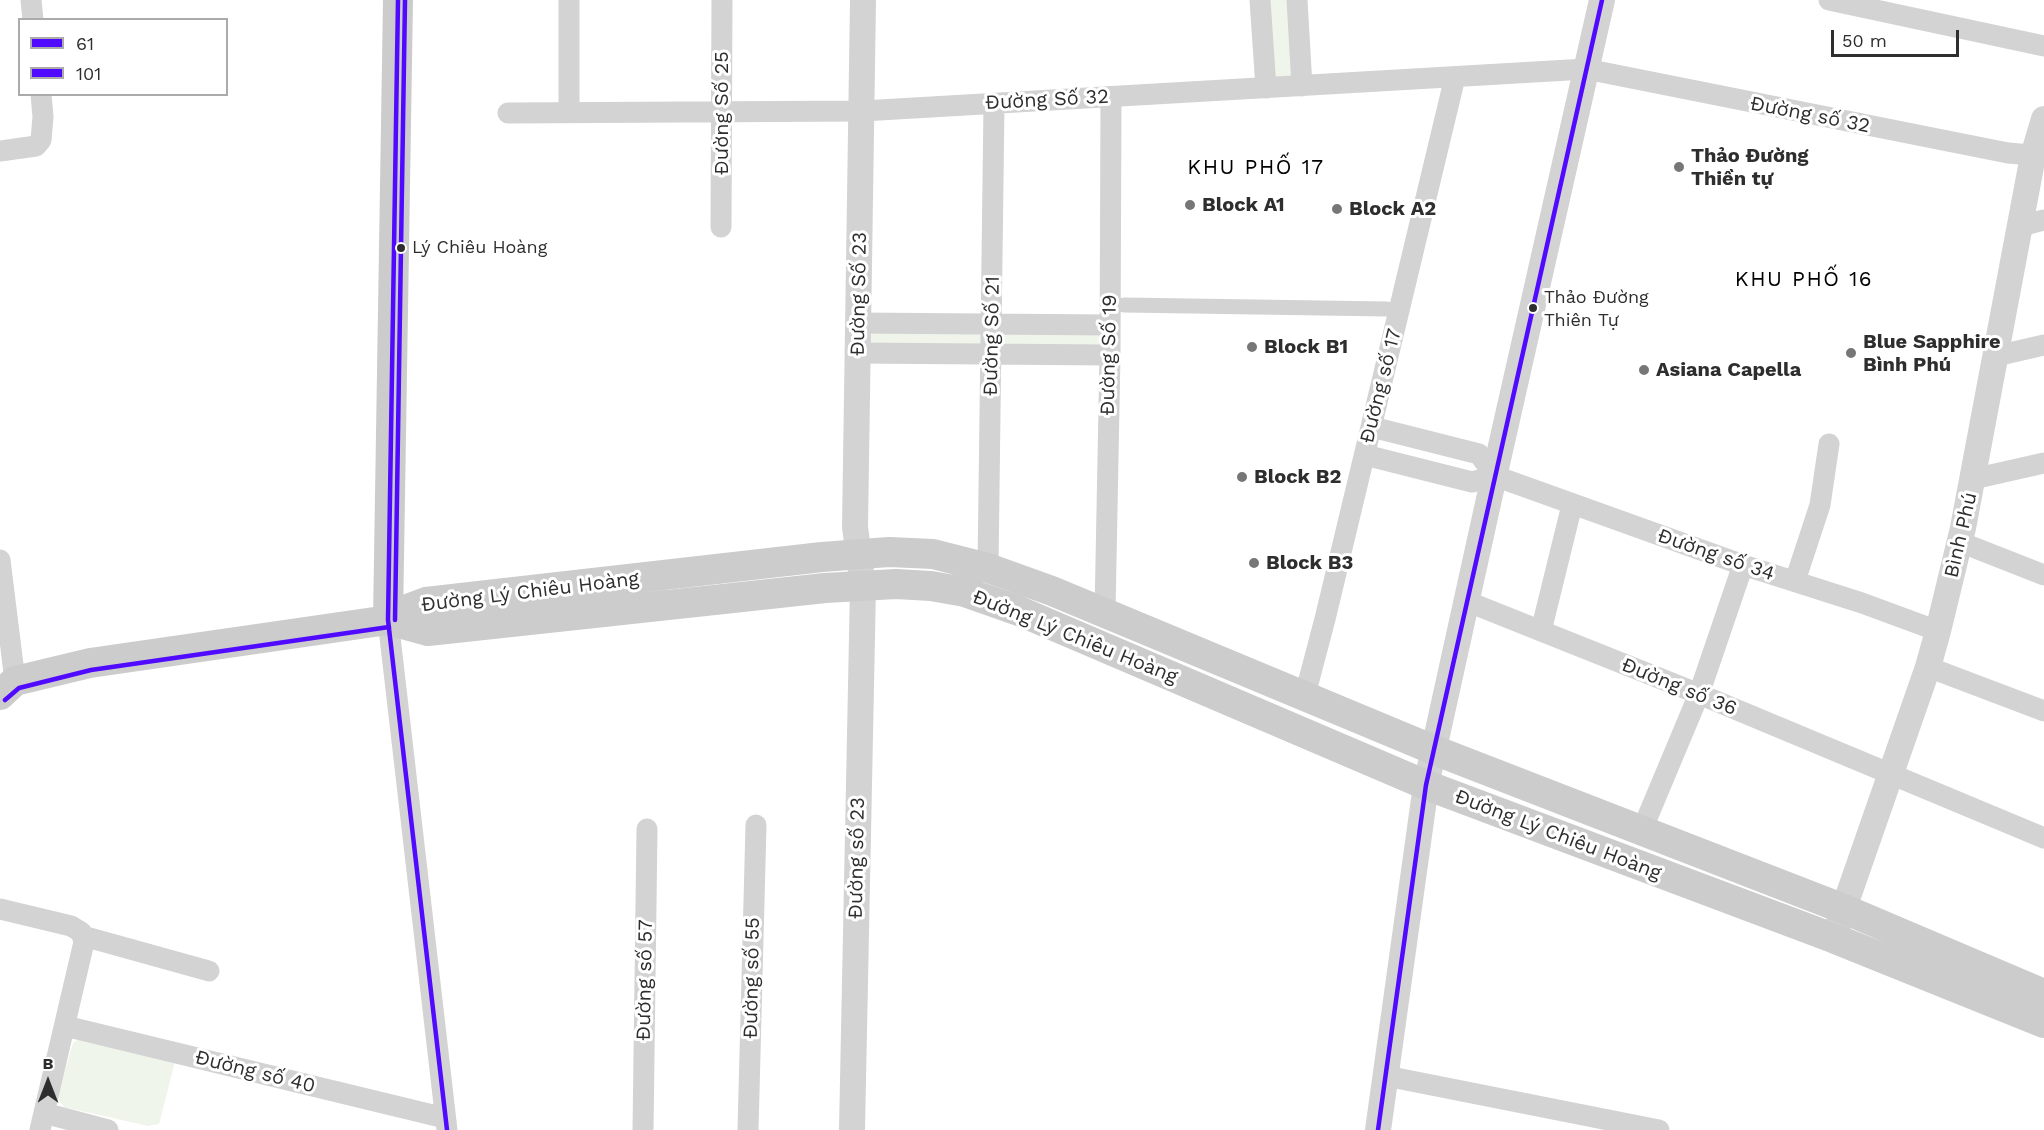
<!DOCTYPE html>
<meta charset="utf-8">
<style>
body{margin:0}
#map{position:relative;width:2044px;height:1130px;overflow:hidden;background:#fff;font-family:"Work Sans",sans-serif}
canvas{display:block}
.legend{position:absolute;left:18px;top:18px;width:210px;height:78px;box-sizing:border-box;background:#fff;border:2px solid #ababab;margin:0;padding:8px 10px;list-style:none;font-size:18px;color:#2e2e2e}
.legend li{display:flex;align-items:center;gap:12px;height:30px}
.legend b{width:30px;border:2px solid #ababab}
.north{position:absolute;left:18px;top:1052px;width:60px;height:60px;-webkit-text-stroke:4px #fff;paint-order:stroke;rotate:0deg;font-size:16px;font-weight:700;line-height:24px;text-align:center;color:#2e2e2e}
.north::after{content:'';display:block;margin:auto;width:21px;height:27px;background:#2e2e2e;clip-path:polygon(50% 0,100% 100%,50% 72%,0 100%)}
.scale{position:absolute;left:1831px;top:30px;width:128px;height:27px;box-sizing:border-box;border:3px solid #2e2e2e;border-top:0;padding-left:8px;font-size:18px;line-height:21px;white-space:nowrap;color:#2e2e2e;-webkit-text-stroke:4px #fff;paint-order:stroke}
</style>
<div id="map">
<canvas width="2044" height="1130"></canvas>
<ul class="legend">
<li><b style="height:8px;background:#4f0aff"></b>61</li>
<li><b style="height:8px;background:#4f0aff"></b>101</li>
</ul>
<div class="north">B</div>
<div class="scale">50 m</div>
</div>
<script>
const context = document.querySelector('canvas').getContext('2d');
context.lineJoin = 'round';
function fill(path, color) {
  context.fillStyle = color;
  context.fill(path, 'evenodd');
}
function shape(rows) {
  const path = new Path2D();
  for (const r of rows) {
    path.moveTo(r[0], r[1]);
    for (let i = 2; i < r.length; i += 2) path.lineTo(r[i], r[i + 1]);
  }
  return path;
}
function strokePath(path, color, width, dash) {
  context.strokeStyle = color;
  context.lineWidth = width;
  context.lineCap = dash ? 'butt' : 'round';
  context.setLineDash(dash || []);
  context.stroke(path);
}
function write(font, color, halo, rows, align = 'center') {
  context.font = font + ' "Work Sans",sans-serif';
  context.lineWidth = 6;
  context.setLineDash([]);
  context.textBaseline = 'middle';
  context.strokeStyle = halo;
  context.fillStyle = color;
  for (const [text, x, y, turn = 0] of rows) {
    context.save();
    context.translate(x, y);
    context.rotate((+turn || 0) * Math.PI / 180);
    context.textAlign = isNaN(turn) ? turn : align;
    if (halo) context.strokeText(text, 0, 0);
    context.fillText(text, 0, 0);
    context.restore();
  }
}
fill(shape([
 [1267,0,1291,0,1296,80,1271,80],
 [868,329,987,330,986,348,868,347],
 [998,330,1105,331,1104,349,998,348],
 [80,1038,175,1062,159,1124,148,1126,64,1107,57,1098,73,1043]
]), '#f0f5eb');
strokePath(shape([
 [1124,305,1387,309]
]), '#d3d3d3', 15);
strokePath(shape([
 [31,0,33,20],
 [1260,0,1266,88],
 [1297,0,1302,86],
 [1829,0,2044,46],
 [569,112,569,0],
 [508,113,862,111,1586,69,2008,153,2044,156],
 [0,151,36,146,41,140,43,117,41,94],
 [2021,226,2044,220],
 [721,227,722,0],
 [858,323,1110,325],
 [857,353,1110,355],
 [1996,356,2044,345],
 [1372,427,1479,454,1495,476],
 [1365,455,1472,482,1495,476,1743,565,1862,603,1938,631],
 [1973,479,2044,463],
 [1960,542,2044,575],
 [0,560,15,681],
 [988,568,994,104],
 [1795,581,1820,505,1829,444],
 [1466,601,1699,694,2044,838],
 [1105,613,1110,355,1111,97],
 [388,620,447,1130],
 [1541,631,1572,505],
 [1928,667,2044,711],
 [1305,695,1325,619,1455,77],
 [1642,830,1699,694,1743,565],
 [0,909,71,926,81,932,84,942,40,1130],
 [83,936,209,971],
 [65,1026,445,1118],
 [1386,1076,1659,1130],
 [44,1113,108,1130],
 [643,1130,647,829],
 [748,1130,756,825]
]), '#d3d3d3', 21);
strokePath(shape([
 [1837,928,1928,667,1938,631,1963,528,2033,156,2044,119],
 [852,1130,863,587,855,527,863,0],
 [1378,1130,1426,785,1489,499,1602,0]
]), '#d3d3d3', 26);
strokePath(shape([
 [388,620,428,631,825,588,896,584,931,586,965,592,1019,611,1426,785,1833,938,2044,1023],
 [388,620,398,0],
 [0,695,15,681,90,663,388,620,410,608,426,602,822,557,889,552,933,554,988,568,1052,591,1434,750,1844,909,2044,994]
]), '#ccc', 30);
strokePath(shape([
 [398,0,388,620,447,1130],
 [1378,1130,1426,785,1602,0]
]), '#4f0aff', 4.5);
strokePath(shape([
 [395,620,405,0],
 [5,700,19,688,91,670,389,627]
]), '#4f0aff', 4.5);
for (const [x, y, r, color] of [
 [1679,167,6,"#777"],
 [1190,205,6,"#777"],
 [1337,209,6,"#777"],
 [401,248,5,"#2e2e2e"],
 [1533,308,5,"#2e2e2e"],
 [1252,347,6,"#777"],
 [1851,353,6,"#777"],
 [1644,370,6,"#777"],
 [1242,477,6,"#777"],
 [1254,563,6,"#777"]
]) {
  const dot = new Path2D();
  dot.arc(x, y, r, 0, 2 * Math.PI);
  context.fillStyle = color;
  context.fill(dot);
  strokePath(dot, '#fff', 2);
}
write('18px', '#2e2e2e', '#fff', [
 ["Lý Chiêu Hoàng",412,248],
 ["Thảo Đường",1544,298],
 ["Thiên Tự",1544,321]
], 'left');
write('20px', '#2e2e2e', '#fff', [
 ["Đường Số 32",1047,100,-3],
 ["Đường Số 25",722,113,-90],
 ["Đường số 32",1810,115,11],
 ["Đường Số 23",859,294,-89],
 ["Đường Số 21",992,336,-89],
 ["Đường Số 19",1109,355,-89],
 ["Đường số 17",1381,386,-76],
 ["Bình Phú",1961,535,-77],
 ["Đường số 34",1716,555,19],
 ["Đường Lý Chiêu Hoàng",530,592,-7],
 ["Đường Lý Chiêu Hoàng",1075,637,22],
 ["Đường số 36",1679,687,22],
 ["Đường Lý Chiêu Hoàng",1558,835,21],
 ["Đường số 23",857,858,-89],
 ["Đường số 55",752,978,-89],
 ["Đường số 57",645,980,-89],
 ["Đường số 40",255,1072,14]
]);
write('bold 20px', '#2e2e2e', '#fff', [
 ["Thảo Đường",1691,156],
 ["Thiền tự",1691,179],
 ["Block A1",1202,205],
 ["Block A2",1349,209],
 ["Blue Sapphire",1863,342],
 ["Bình Phú",1863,365],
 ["Block B1",1264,347],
 ["Asiana Capella",1656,370],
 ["Block B2",1254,477],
 ["Block B3",1266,563]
], 'left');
context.letterSpacing = '1.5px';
write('21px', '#000', '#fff', [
 ["KHU PHỐ 17",1256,168],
 ["KHU PHỐ 16",1804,280]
]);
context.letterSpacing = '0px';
</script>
